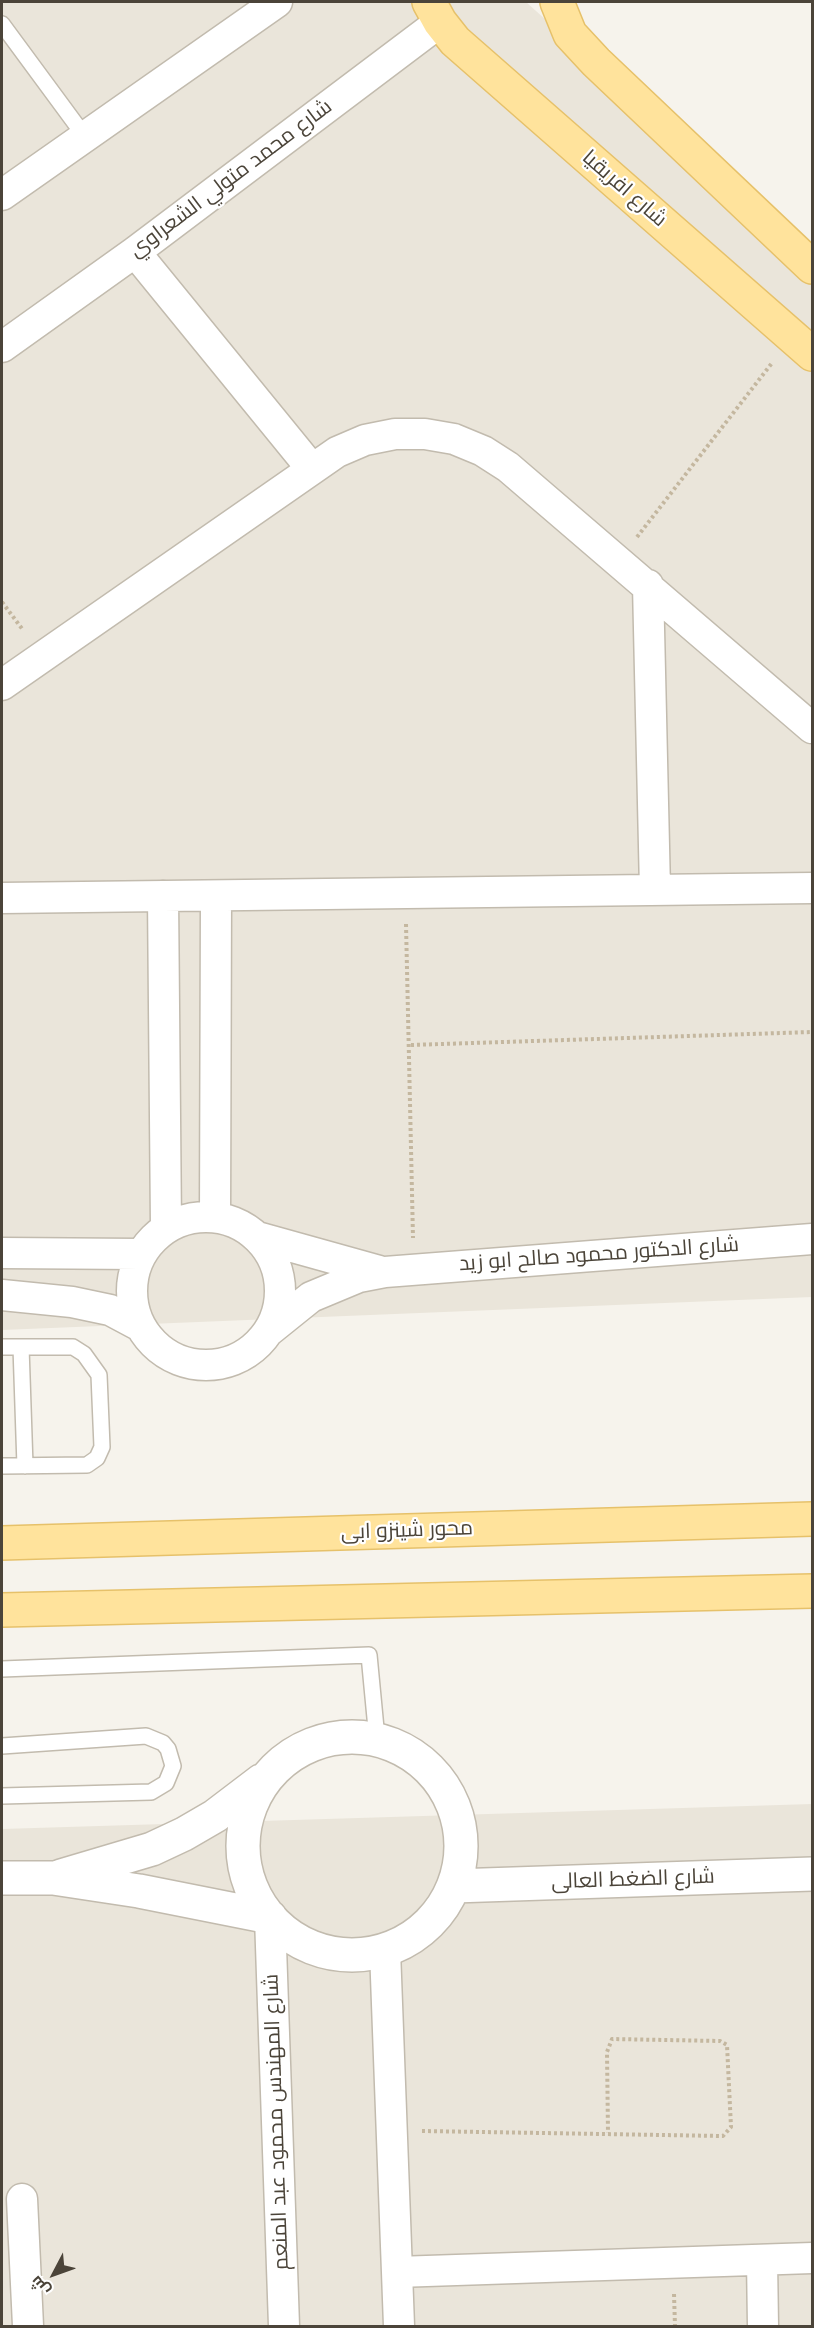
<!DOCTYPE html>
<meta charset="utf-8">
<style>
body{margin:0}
#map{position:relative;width:814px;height:2328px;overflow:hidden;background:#f6f3ec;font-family:"DM Sans",Cairo,sans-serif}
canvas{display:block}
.frame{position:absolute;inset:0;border:3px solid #4b4439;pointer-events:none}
.north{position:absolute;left:24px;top:2244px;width:60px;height:60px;-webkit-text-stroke:4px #fff;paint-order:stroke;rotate:229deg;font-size:16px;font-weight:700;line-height:24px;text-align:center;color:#4b4439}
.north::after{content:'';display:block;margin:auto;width:21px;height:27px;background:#4b4439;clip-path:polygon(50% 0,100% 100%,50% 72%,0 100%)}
</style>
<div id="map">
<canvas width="814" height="2328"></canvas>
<div class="frame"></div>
<div class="north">ش</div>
</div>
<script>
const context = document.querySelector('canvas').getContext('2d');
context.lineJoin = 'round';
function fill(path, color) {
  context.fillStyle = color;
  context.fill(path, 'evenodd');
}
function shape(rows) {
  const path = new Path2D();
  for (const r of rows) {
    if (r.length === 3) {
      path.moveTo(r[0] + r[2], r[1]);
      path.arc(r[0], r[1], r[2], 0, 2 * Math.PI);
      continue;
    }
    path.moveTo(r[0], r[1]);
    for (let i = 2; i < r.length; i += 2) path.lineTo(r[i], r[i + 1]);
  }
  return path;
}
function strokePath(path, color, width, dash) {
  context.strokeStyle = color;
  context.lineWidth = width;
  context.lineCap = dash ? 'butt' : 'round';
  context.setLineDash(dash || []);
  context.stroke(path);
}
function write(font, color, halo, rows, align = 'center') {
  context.font = font + ' "DM Sans",Cairo,sans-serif';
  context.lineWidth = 4.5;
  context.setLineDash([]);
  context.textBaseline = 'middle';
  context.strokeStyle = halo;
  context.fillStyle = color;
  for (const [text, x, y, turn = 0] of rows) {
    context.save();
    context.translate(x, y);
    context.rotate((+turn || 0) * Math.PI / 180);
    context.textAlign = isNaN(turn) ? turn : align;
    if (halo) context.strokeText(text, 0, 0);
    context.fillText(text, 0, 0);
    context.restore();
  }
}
fill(shape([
 [2,2,526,2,812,259,812,1297,2,1330],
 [812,1804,812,2326,2,2326,2,1829]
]), '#eae5da');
const service = shape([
 [2,24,86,138],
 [2,1347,73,1347,84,1354,99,1375,102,1447,97,1458,87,1465,2,1466],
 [21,1347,25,1466],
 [2,1669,369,1655,377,1739],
 [2,1746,146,1736,163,1743,168,1749,173,1766,166,1783,151,1792,2,1796]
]);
const minor = shape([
 [2,195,277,2],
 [135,252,312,469],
 [2,347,135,252,440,22],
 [648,585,655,890],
 [2,685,337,452,365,440,395,434,425,434,454,439,483,451,508,467,812,728],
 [163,896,166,1227],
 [2,898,812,888],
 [206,1291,74],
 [215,1217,216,897],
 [257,1237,379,1271],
 [2,1253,140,1254],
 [2,1295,72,1302,110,1310,140,1326],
 [270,1330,311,1297,359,1277,385,1272,812,1239],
 [270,1917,284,2326],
 [385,1950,399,2326],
 [22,2199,28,2326],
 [762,2260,763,2326],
 [397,2272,812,2258]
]);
const tertiary = shape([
 [352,1846,109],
 [61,1876,152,1849,184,1834,215,1816,261,1781],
 [2,1878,53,1878,139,1891,270,1917],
 [454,1886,812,1874]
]);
const primary = shape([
 [429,2,440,22,455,41,812,354],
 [557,2,570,34,596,62,812,267],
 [2,1543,812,1519],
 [2,1610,812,1591]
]);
strokePath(service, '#c2bbae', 18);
strokePath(minor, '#c2bbae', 33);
strokePath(tertiary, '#c2bbae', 36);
strokePath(primary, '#e6c16a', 36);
strokePath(shape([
 [637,537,772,363],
 [2,602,23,630],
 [406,924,413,1238],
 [411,1045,812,1032],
 [422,2131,723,2136,731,2127,727,2045,720,2041,612,2039,607,2052,608,2133],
 [674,2294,675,2326]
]), '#c4b79f', 4, [3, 3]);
strokePath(service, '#fff', 15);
strokePath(minor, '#fff', 30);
strokePath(tertiary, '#fff', 33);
strokePath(primary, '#ffe39c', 33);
write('21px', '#4b4439', '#fff', [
 ["شارع محمد متولي الشعراوي",231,179,-37],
 ["شارع افريقيا",624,189,41],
 ["شارع الدكتور محمود صالح ابو زيد",599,1255,-4],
 ["محور شينزو ابى",407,1531,-2],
 ["شارع الضغط العالى",633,1880,-2],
 ["شارع المهندس محمود عبد المنعم",277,2122,-92]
]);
</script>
